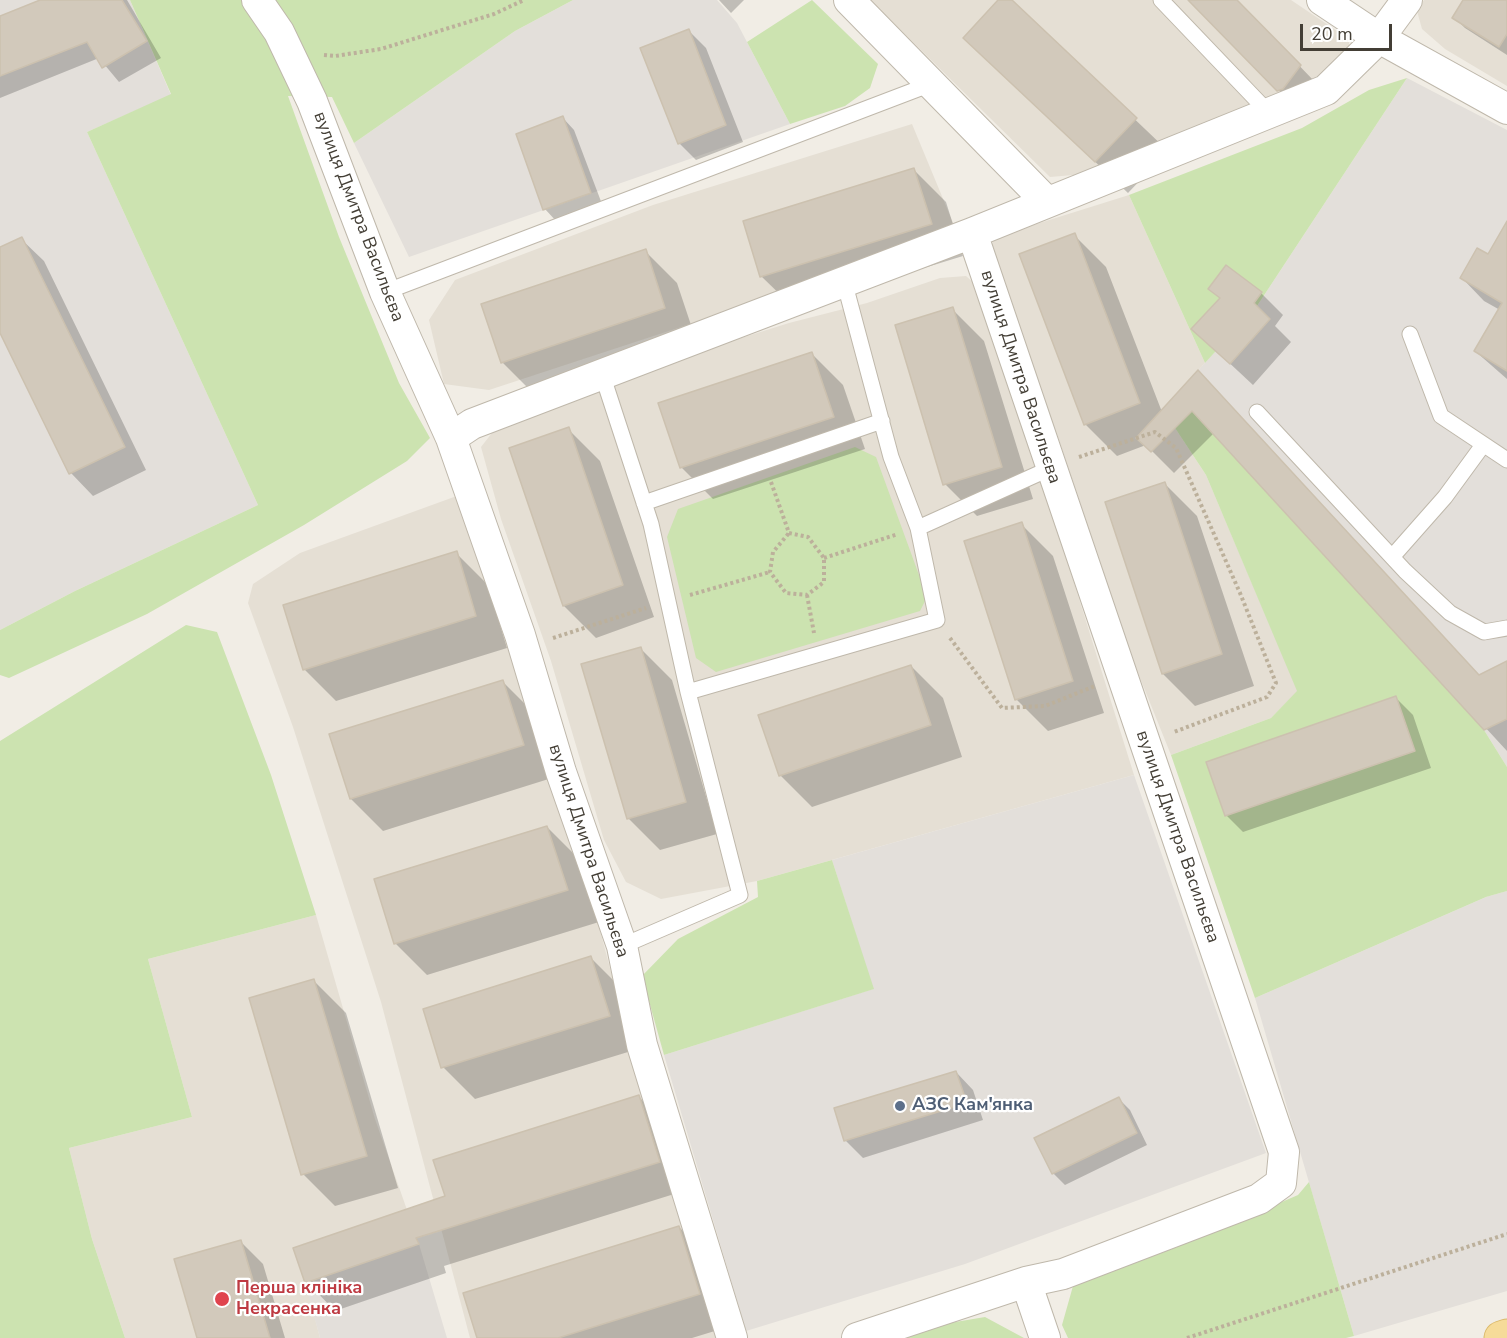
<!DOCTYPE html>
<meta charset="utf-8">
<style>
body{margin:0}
#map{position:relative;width:1507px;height:1338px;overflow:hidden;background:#f1ede5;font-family:"Nunito Sans",sans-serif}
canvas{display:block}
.scale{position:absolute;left:1300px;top:24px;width:92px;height:27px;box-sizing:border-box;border:3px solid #433e35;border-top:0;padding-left:8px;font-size:18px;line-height:21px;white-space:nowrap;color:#433e35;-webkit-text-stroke:4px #fff;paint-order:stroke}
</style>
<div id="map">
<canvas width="1507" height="1338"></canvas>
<div class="scale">20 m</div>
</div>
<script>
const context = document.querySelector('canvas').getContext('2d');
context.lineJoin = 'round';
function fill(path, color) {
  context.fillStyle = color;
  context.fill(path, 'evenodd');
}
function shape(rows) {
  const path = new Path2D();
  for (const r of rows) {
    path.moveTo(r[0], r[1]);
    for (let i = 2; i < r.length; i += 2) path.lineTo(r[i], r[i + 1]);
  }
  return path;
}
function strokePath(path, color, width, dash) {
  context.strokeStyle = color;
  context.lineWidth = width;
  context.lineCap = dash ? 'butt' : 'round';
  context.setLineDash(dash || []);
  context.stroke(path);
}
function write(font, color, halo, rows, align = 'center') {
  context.font = font + ' "Nunito Sans",sans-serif';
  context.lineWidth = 4.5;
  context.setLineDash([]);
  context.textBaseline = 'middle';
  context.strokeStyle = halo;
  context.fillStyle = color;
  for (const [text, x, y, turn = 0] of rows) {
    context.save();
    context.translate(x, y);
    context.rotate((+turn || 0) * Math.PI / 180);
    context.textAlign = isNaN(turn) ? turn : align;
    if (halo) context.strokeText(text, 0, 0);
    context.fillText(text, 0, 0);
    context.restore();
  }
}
fill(shape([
 [870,0,1291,0,1349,39,1349,52,1329,74,1085,174,1050,177],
 [1424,0,1507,0,1507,86,1445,49,1422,29,1417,11],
 [912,124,956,230,736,309,489,390,444,384,429,320,455,280,653,205],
 [1129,195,1205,363,1160,412,1175,428,1206,475,1298,691,1271,718,1171,755,1134,663,1058,437,988,253,995,237],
 [966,276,983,291,1134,775,757,881,661,899,626,882,604,840,551,661,501,519,481,447,495,429,671,360,789,323,867,303,940,278],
 [465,493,597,919,625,1025,632,1064,722,1338,470,1338,381,1002,293,727,248,603,253,584,300,553],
 [316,915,375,1119,419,1244,306,1283,320,1338,125,1338,92,1239,69,1148,192,1117,148,959]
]), '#e5dfd4');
fill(shape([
 [0,0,130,0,171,95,87,132,258,505,75,591,0,630],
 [573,0,717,0,737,23,790,124,409,257,354,143,515,31],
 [1407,78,1507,130,1507,767,1484,730,1192,412,1175,428,1160,412,1257,306],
 [1134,775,1266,1153,965,1264,746,1331,664,1055,873,989,832,860],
 [1507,891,1507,1291,1354,1336,1255,998,1486,897],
 [419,1244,447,1338,320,1338,305,1283]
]), '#e3dfda');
fill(shape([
 [130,0,573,0,515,31,354,143,332,97,288,96,339,237,399,383,430,438,407,461,304,525,147,614,9,678,0,675,0,630,75,591,258,505,87,132,171,94],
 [812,0,878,64,870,88,845,106,790,124,747,42],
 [1407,78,1257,306,1205,363,1129,195,1302,128,1369,90],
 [1192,411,1484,730,1507,767,1507,891,1486,897,1255,998,1171,755,1271,718,1297,691,1206,475,1175,428],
 [855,447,876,457,927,597,920,611,716,672,696,658,667,537,678,509],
 [186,625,217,632,271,775,316,915,148,959,192,1117,69,1148,92,1239,125,1338,0,1338,0,741],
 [832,860,874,989,664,1055,642,976,678,939,758,897,757,881],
 [1309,1182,1354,1336,1346,1338,1068,1338,1062,1325,1073,1286,1177,1247,1298,1195],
 [985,1317,1024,1338,884,1338,908,1330]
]), '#cce3b0');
fill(shape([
 [59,0,127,0,161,58,119,82,99,58,0,98,0,18],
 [719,0,744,0,731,13],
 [1000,0,1010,0,1168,151,1128,193,965,38],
 [1190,0,1236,0,1315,82,1294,106],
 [1465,0,1507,0,1507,55,1465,28,1454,17],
 [689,31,706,48,743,142,696,160,679,143],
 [563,118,574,130,602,204,556,221,545,209],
 [914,170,946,202,963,256,794,308,761,276],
 [1074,235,1106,267,1162,412,1198,372,1480,676,1507,663,1507,751,1214,433,1174,473,1146,445,1117,456,1085,424],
 [21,239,44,261,146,470,93,496,71,473,0,329,0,249],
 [1507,243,1507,379,1475,351,1500,310,1484,301,1462,278],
 [645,251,677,283,696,340,534,394,502,362],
 [1227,267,1261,293,1283,315,1275,326,1291,342,1253,385,1193,329,1221,299,1210,289],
 [952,309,984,341,1033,499,977,516,945,484],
 [811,353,843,385,865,449,713,499,681,467],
 [568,429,600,461,654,617,596,638,564,606],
 [1165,484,1197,516,1254,686,1195,706,1163,674,1107,503],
 [1021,524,1053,556,1104,713,1048,731,1016,699],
 [456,553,488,585,507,648,336,701,304,669],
 [640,648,672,680,717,834,660,850,628,818],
 [911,666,943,698,962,757,812,807,780,775],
 [503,682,535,714,555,777,383,831,351,799],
 [1396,698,1413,715,1431,768,1243,832,1226,815],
 [547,827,579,859,599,922,427,975,395,943],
 [591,958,623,990,641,1048,475,1099,443,1067],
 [314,981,346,1013,398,1188,335,1206,303,1174],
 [956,1072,973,1090,983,1120,863,1158,845,1140],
 [639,1097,668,1126,687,1190,444,1266,446,1273,335,1311,307,1282,295,1249,447,1197],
 [1119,1099,1130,1110,1147,1145,1065,1185,1053,1173,1036,1138],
 [679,1227,711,1259,731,1326,692,1338,479,1338],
 [240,1241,263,1264,285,1338,199,1338]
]), '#0003');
const building = shape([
 [40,0,122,0,147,41,102,68,87,42,0,76,0,16,40,0],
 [998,0,1012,0,1137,118,1095,162,963,38,998,0],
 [1188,0,1237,0,1301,65,1283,89,1277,91,1188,0],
 [1463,0,1507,0,1507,34,1499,47,1452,18,1463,0],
 [689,29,726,125,678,144,640,48,689,29],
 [563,116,591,193,543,210,516,134,563,116],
 [914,168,932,224,760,277,743,221,914,168],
 [1507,221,1507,371,1474,351,1502,303,1460,278,1477,248,1488,254,1507,221],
 [1075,233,1140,403,1084,425,1019,254,1075,233],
 [22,237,125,447,69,474,0,333,0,247,22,237],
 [646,249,665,308,501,363,481,304,646,249],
 [1226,265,1262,292,1254,303,1270,319,1230,364,1191,329,1220,298,1208,289,1226,265],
 [953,307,1002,467,943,485,895,325,953,307],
 [812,352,834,417,680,468,658,403,812,352],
 [1198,370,1479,675,1507,661,1507,719,1484,730,1192,411,1151,452,1136,438,1198,370],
 [569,427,623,585,563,606,509,448,569,427],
 [1165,482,1222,654,1162,674,1105,502,1165,482],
 [1022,522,1073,681,1015,700,964,541,1022,522],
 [457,551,476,616,303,670,283,605,457,551],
 [641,647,686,802,627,819,581,664,641,647],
 [911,665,931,725,779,776,758,715,911,665],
 [503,680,524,745,350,799,329,734,503,680],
 [1396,696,1415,751,1225,816,1206,762,1396,696],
 [547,826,568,890,394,944,374,879,547,826],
 [591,956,610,1016,441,1068,423,1009,591,956],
 [314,979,367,1156,301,1175,249,998,314,979],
 [956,1071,967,1103,844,1141,834,1108,956,1071],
 [639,1095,660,1162,416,1238,419,1244,305,1283,293,1248,445,1196,433,1160,639,1095],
 [1119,1097,1137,1133,1052,1174,1034,1138,1119,1097],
 [679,1226,700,1294,558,1338,477,1338,463,1293,679,1226],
 [241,1240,270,1338,197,1338,174,1259,241,1240]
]);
fill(building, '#d2c9bb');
strokePath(building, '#ccc1af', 1.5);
const service = shape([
 [1161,0,1269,113],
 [385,292,931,84],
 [1410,334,1441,416,1507,460],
 [602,374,651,524,688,692,740,895,622,946],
 [1257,412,1405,571,1450,613,1484,632,1507,628],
 [644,503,882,421],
 [918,528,1051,468],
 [1392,557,1445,497,1483,445],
 [688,692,937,620,918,528,891,457,844,281]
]);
const minor = shape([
 [257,0,279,32,312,101,385,292,451,438,520,635,561,772,622,946,642,1045,732,1338],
 [849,0,1047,202],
 [1322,0,1379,38,1507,109],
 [451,438,472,424,972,233,1326,90,1379,38,1407,0],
 [1026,1282,1045,1338],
 [857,1338,1026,1282,1063,1274,1259,1199,1281,1183,1284,1152,972,233]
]);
const primary = shape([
 [1501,1338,1507,1336]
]);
strokePath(service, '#bfb8ab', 17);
strokePath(minor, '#bfb8ab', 32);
strokePath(primary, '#dab86a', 35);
strokePath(shape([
 [324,55,335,56,381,49,494,14,524,0],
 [1079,457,1155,432,1176,448,1240,593,1276,683,1267,697,1174,732],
 [771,482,789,533,808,537,824,558,824,582,807,595,786,593,770,572,773,552,789,533],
 [824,558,898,534],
 [690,595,770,572],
 [807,595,814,633],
 [553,638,646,608],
 [950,638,1002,708,1045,706,1095,686],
 [1187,1338,1507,1234]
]), '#bcb09b', 4, [3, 3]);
strokePath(service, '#fff', 15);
strokePath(minor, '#fff', 30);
strokePath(primary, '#f6db99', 33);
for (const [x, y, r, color] of [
 [900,1106,6,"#5c6f8a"],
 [222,1299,8,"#e0444e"]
]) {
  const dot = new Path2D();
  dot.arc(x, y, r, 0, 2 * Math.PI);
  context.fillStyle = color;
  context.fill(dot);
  strokePath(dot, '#fff', 2);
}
write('18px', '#433e35', '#fff', [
 ["вулиця Дмитра Васильєва",358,217,69],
 ["вулиця Дмитра Васильєва",1020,377,72],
 ["вулиця Дмитра Васильєва",1177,837,71],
 ["вулиця Дмитра Васильєва",588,851,72]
]);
write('bold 18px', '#4e5e75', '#fff', [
 ["АЗС Кам'янка",912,1106]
], 'left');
write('bold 18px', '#be3a42', '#fff', [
 ["Перша клініка",236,1289],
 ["Некрасенка",236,1310]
], 'left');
</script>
